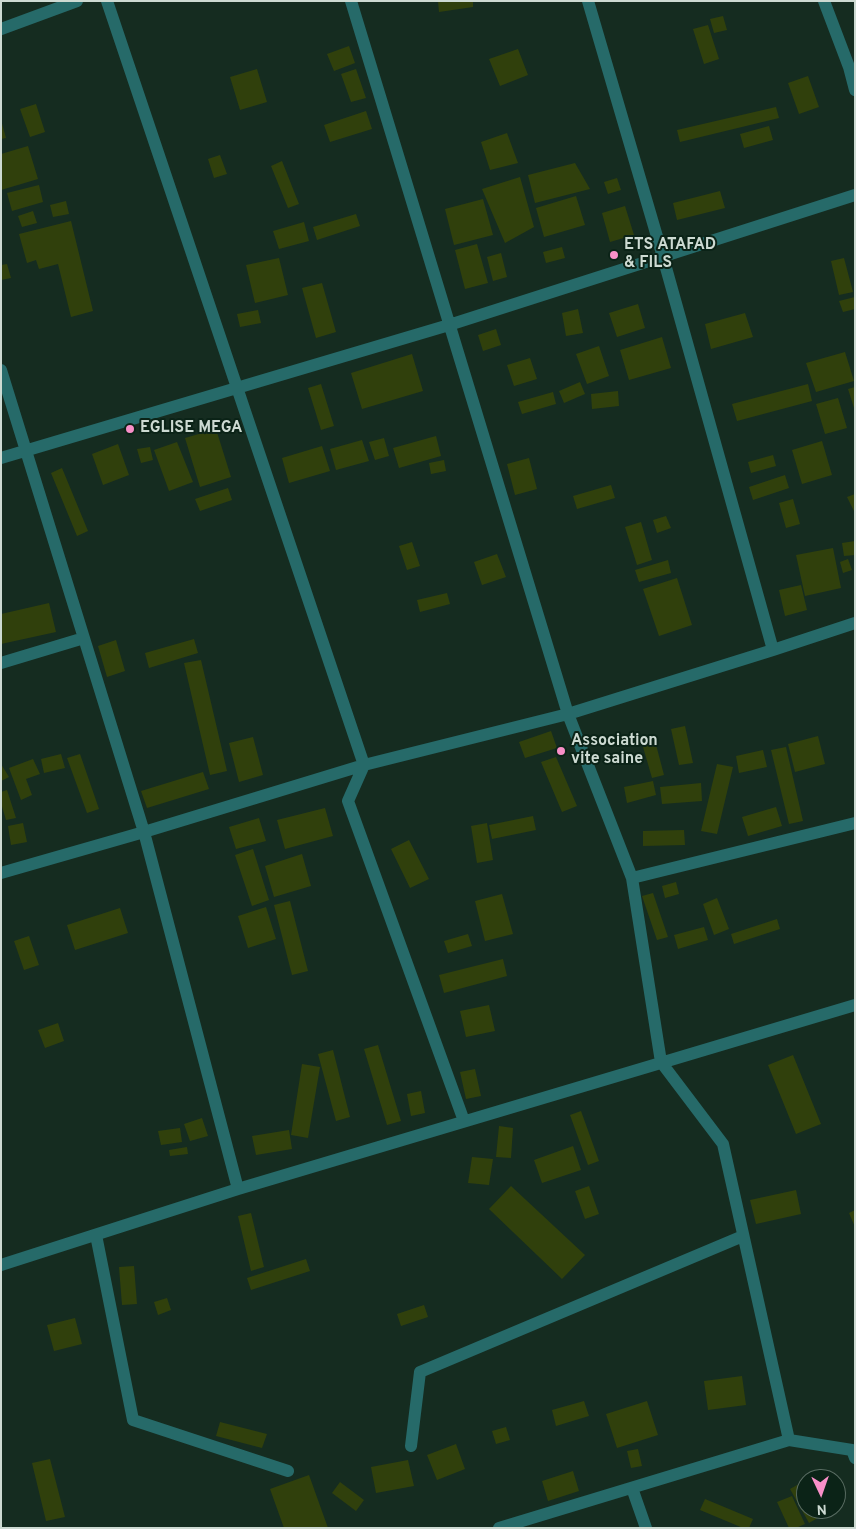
<!DOCTYPE html>
<style>
body{margin:0}
#map{position:relative;width:856px;height:1529px;overflow:hidden;background:#152c20;font-family:Overpass,sans-serif}
canvas{display:block}
.frame{position:absolute;inset:0;border:2px solid #cddad2;pointer-events:none}
.north{position:absolute;left:796px;top:1469px;width:50px;height:50px;box-sizing:border-box;background:#0b2317;border:1px solid #596c62;border-radius:50%;rotate:177deg;font-size:14px;font-weight:700;line-height:20px;text-align:center;color:#cddad2}
.north::after{content:'';display:block;margin:auto;width:18px;height:22px;background:#f98fc8;clip-path:polygon(50% 0,100% 100%,50% 72%,0 100%)}
</style>
<div id="map">
<canvas width="856" height="1529"></canvas>
<div class="frame"></div>
<div class="north">N</div>
</div>
<script>
const context = document.querySelector('canvas').getContext('2d');
context.lineJoin = 'round';
function fill(path, color) {
  context.fillStyle = color;
  context.fill(path, 'evenodd');
}
function shape(rows) {
  const path = new Path2D();
  for (const r of rows) {
    path.moveTo(r[0], r[1]);
    for (let i = 2; i < r.length; i += 2) path.lineTo(r[i], r[i + 1]);
  }
  return path;
}
function strokePath(path, color, width, dash) {
  context.strokeStyle = color;
  context.lineWidth = width;
  context.lineCap = dash ? 'butt' : 'round';
  context.setLineDash(dash || []);
  context.stroke(path);
}
function write(font, color, halo, rows, align = 'center') {
  context.font = font + ' Overpass,sans-serif';
  context.lineWidth = 4;
  context.setLineDash([]);
  context.textBaseline = 'middle';
  context.strokeStyle = halo;
  context.fillStyle = color;
  for (const [text, x, y, turn = 0] of rows) {
    context.save();
    context.translate(x, y);
    context.rotate((+turn || 0) * Math.PI / 180);
    context.textAlign = isNaN(turn) ? turn : align;
    if (halo) context.strokeText(text, 0, 0);
    context.fillText(text, 0, 0);
    context.restore();
  }
}
fill(shape([
 [438,1,473,1,473,7,439,12],
 [723,16,727,30,714,33,710,19],
 [708,25,719,59,704,64,693,29],
 [349,46,355,63,334,71,327,54],
 [518,49,528,75,500,86,489,59],
 [257,69,267,102,240,110,230,77],
 [356,69,366,98,351,102,341,74],
 [808,76,819,107,799,114,788,83],
 [36,104,45,132,30,137,20,109],
 [776,107,779,118,680,142,677,130],
 [366,111,372,129,330,142,324,125],
 [1,120,6,138,1,139],
 [769,126,773,140,744,148,740,134],
 [507,133,518,163,490,170,481,142],
 [28,146,38,179,1,190,1,154],
 [220,155,227,174,214,178,208,159],
 [282,161,299,204,288,208,271,166],
 [575,163,590,189,535,203,528,175],
 [520,177,534,227,505,243,482,189],
 [617,178,621,190,608,194,604,182],
 [39,185,43,202,12,211,7,193],
 [720,191,725,208,677,220,673,203],
 [576,196,585,225,544,237,536,208],
 [483,199,493,235,454,245,445,209],
 [66,201,69,214,53,217,50,205],
 [625,206,634,235,610,242,602,213],
 [33,211,37,223,22,227,18,216],
 [356,214,360,226,317,240,313,227],
 [71,221,93,311,71,317,58,264,39,269,36,260,27,263,19,234],
 [304,222,309,241,279,249,273,231],
 [477,244,488,283,465,289,455,250],
 [562,247,565,258,546,263,543,252],
 [501,253,507,277,493,281,487,257],
 [279,258,288,295,255,303,246,265],
 [844,258,853,292,839,295,831,261],
 [7,264,11,278,1,280,1,265],
 [322,283,336,332,316,338,302,288],
 [855,297,855,309,843,312,839,301],
 [638,304,645,328,617,337,609,313],
 [578,309,583,333,566,336,562,313],
 [258,310,261,323,240,327,237,314],
 [745,313,753,337,711,349,705,324],
 [496,329,501,345,483,351,478,335],
 [662,337,671,368,629,380,620,350],
 [599,346,609,376,587,384,576,354],
 [845,352,854,381,816,392,806,363],
 [412,354,423,391,362,409,351,373],
 [530,358,537,379,514,386,507,365],
 [580,382,585,394,564,403,559,391],
 [321,384,334,426,321,430,308,388],
 [808,384,812,401,737,421,732,404],
 [855,387,855,408,854,408,848,389],
 [618,391,619,406,592,409,591,394],
 [553,392,556,404,522,414,518,402],
 [838,398,847,428,825,434,816,404],
 [216,429,231,477,200,487,185,438],
 [436,436,441,456,399,468,393,448],
 [384,438,389,456,375,460,369,442],
 [362,440,369,461,336,470,330,449],
 [822,441,832,475,802,484,792,450],
 [177,442,193,482,169,491,154,450],
 [118,444,129,475,103,485,92,454],
 [322,446,330,471,289,483,282,458],
 [150,447,153,460,141,463,137,449],
 [773,455,776,466,751,473,748,462],
 [529,458,537,489,515,495,507,464],
 [444,460,446,471,431,474,429,463],
 [62,468,88,531,77,536,51,473],
 [785,475,789,488,753,500,749,487],
 [611,485,615,498,577,509,573,496],
 [228,488,232,500,200,511,195,499],
 [855,494,855,513,847,497],
 [793,499,800,524,786,528,779,503],
 [666,516,671,528,657,533,653,520],
 [641,522,652,560,637,565,625,527],
 [855,541,855,555,844,556,842,543],
 [412,542,420,566,407,570,399,546],
 [833,548,841,588,805,596,796,555],
 [497,554,506,577,482,585,474,562],
 [848,559,852,570,843,573,840,562],
 [668,560,671,573,639,582,635,570],
 [677,578,692,625,659,636,643,589],
 [801,585,807,610,785,616,779,590],
 [447,593,450,604,420,612,417,600],
 [49,603,56,632,1,644,1,614],
 [194,639,198,653,149,668,145,653],
 [116,640,125,671,107,677,98,646],
 [201,660,227,771,210,775,184,663],
 [685,726,693,763,679,765,671,729],
 [551,731,557,748,525,758,519,742],
 [818,736,825,764,795,772,788,744],
 [253,737,263,775,239,782,229,743],
 [654,737,664,775,652,778,641,740],
 [786,747,803,821,789,824,771,750],
 [763,750,767,767,739,773,736,756],
 [61,754,65,768,44,773,41,759],
 [80,754,99,809,87,813,67,758],
 [556,757,577,806,562,812,541,762],
 [33,759,40,774,26,779,32,795,21,800,9,768],
 [1,764,9,777,1,781],
 [717,764,733,767,717,834,701,831],
 [203,772,209,789,147,808,141,791],
 [653,781,656,795,627,803,624,787],
 [701,783,702,801,662,804,660,787],
 [7,790,16,818,6,820,1,803,1,792],
 [776,807,782,826,748,836,742,817],
 [325,808,333,836,285,849,277,820],
 [533,816,536,830,492,839,489,825],
 [259,818,266,841,236,849,229,827],
 [23,823,27,842,11,845,8,826],
 [487,823,493,860,477,863,471,826],
 [684,830,685,845,643,846,643,831],
 [409,840,429,879,410,888,391,849],
 [253,849,269,900,252,906,235,855],
 [302,854,311,886,274,897,265,866],
 [676,882,679,894,665,898,662,886],
 [653,893,668,937,657,940,642,896],
 [502,894,513,934,485,941,475,901],
 [717,898,729,929,714,935,703,904],
 [290,901,308,971,292,975,274,905],
 [266,907,276,939,248,948,238,916],
 [120,908,128,933,75,950,67,925],
 [777,919,780,929,734,944,731,934],
 [704,927,708,940,678,949,674,935],
 [468,934,472,946,448,953,444,941],
 [29,936,39,965,24,970,14,941],
 [503,959,507,976,444,993,439,975],
 [489,1005,495,1031,466,1037,460,1011],
 [58,1023,64,1041,45,1048,38,1030],
 [378,1045,401,1121,387,1125,364,1049],
 [333,1050,350,1117,336,1121,318,1054],
 [793,1055,821,1124,796,1134,768,1065],
 [302,1064,320,1067,308,1138,291,1135],
 [475,1069,481,1096,466,1099,460,1072],
 [421,1091,425,1113,411,1116,407,1094],
 [581,1111,599,1161,588,1165,570,1115],
 [202,1118,208,1136,190,1141,184,1124],
 [499,1126,513,1128,511,1158,496,1157],
 [180,1128,182,1142,161,1145,158,1131],
 [289,1130,292,1149,256,1155,252,1136],
 [573,1146,581,1170,542,1183,534,1160],
 [187,1147,188,1154,170,1156,169,1150],
 [472,1157,493,1159,489,1185,468,1183],
 [511,1186,585,1255,562,1279,489,1209],
 [589,1186,599,1214,585,1219,575,1191],
 [796,1190,801,1214,756,1224,750,1200],
 [855,1210,855,1227,849,1213],
 [251,1213,264,1267,251,1271,238,1216],
 [306,1259,310,1271,251,1290,247,1278],
 [134,1266,137,1304,122,1305,119,1267],
 [167,1298,171,1310,158,1315,154,1302],
 [424,1305,428,1317,401,1326,397,1314],
 [75,1318,82,1344,54,1351,47,1325],
 [742,1376,746,1405,708,1410,704,1381],
 [584,1401,589,1416,556,1426,552,1410],
 [647,1401,658,1435,617,1448,606,1414],
 [220,1422,267,1434,262,1448,216,1436],
 [506,1427,510,1440,496,1444,492,1431],
 [456,1444,465,1469,437,1480,427,1455],
 [638,1449,642,1466,631,1468,627,1451],
 [50,1459,65,1517,46,1521,32,1463],
 [408,1460,414,1486,376,1493,371,1467],
 [573,1471,579,1491,548,1501,542,1481],
 [309,1475,328,1528,284,1528,270,1489],
 [806,1480,806,1509,833,1509,809,1523,790,1489],
 [340,1482,364,1500,356,1511,332,1493],
 [792,1496,805,1524,796,1528,789,1528,777,1502],
 [705,1499,753,1519,749,1528,743,1528,700,1510]
]), '#30400c');
strokePath(shape([
 [107,1,364,765,348,801,464,1121],
 [351,1,568,714,632,878,661,1062,723,1144,789,1440],
 [588,1,663,257,773,650],
 [824,1,849,67,855,90],
 [1,29,77,1],
 [1,370,144,832,238,1189],
 [1,458,449,325,855,195],
 [1,663,84,638],
 [1,873,144,832,364,765,568,714,773,650,855,623],
 [632,878,855,823],
 [96,1235,133,1420,288,1471],
 [1,1265,238,1189,855,1005],
 [411,1446,420,1372,743,1236],
 [632,1488,646,1528],
 [499,1528,789,1440,852,1450,855,1458]
]), '#266a69', 12);
for (const [x, y, r, color] of [
 [614,255,5,"#f98fc8"],
 [130,429,5,"#f98fc8"],
 [561,751,5,"#f98fc8"]
]) {
  const dot = new Path2D();
  dot.arc(x, y, r, 0, 2 * Math.PI);
  context.fillStyle = color;
  context.fill(dot);
  strokePath(dot, '#0b2317', 2);
}
write('bold 16px', '#cddad2', '#0b2317', [
 ["ETS ATAFAD",624,246],
 ["& FILS",624,264],
 ["EGLISE MEGA",140,429],
 ["Association",571,742],
 ["vite saine",571,760]
], 'left');
</script>
